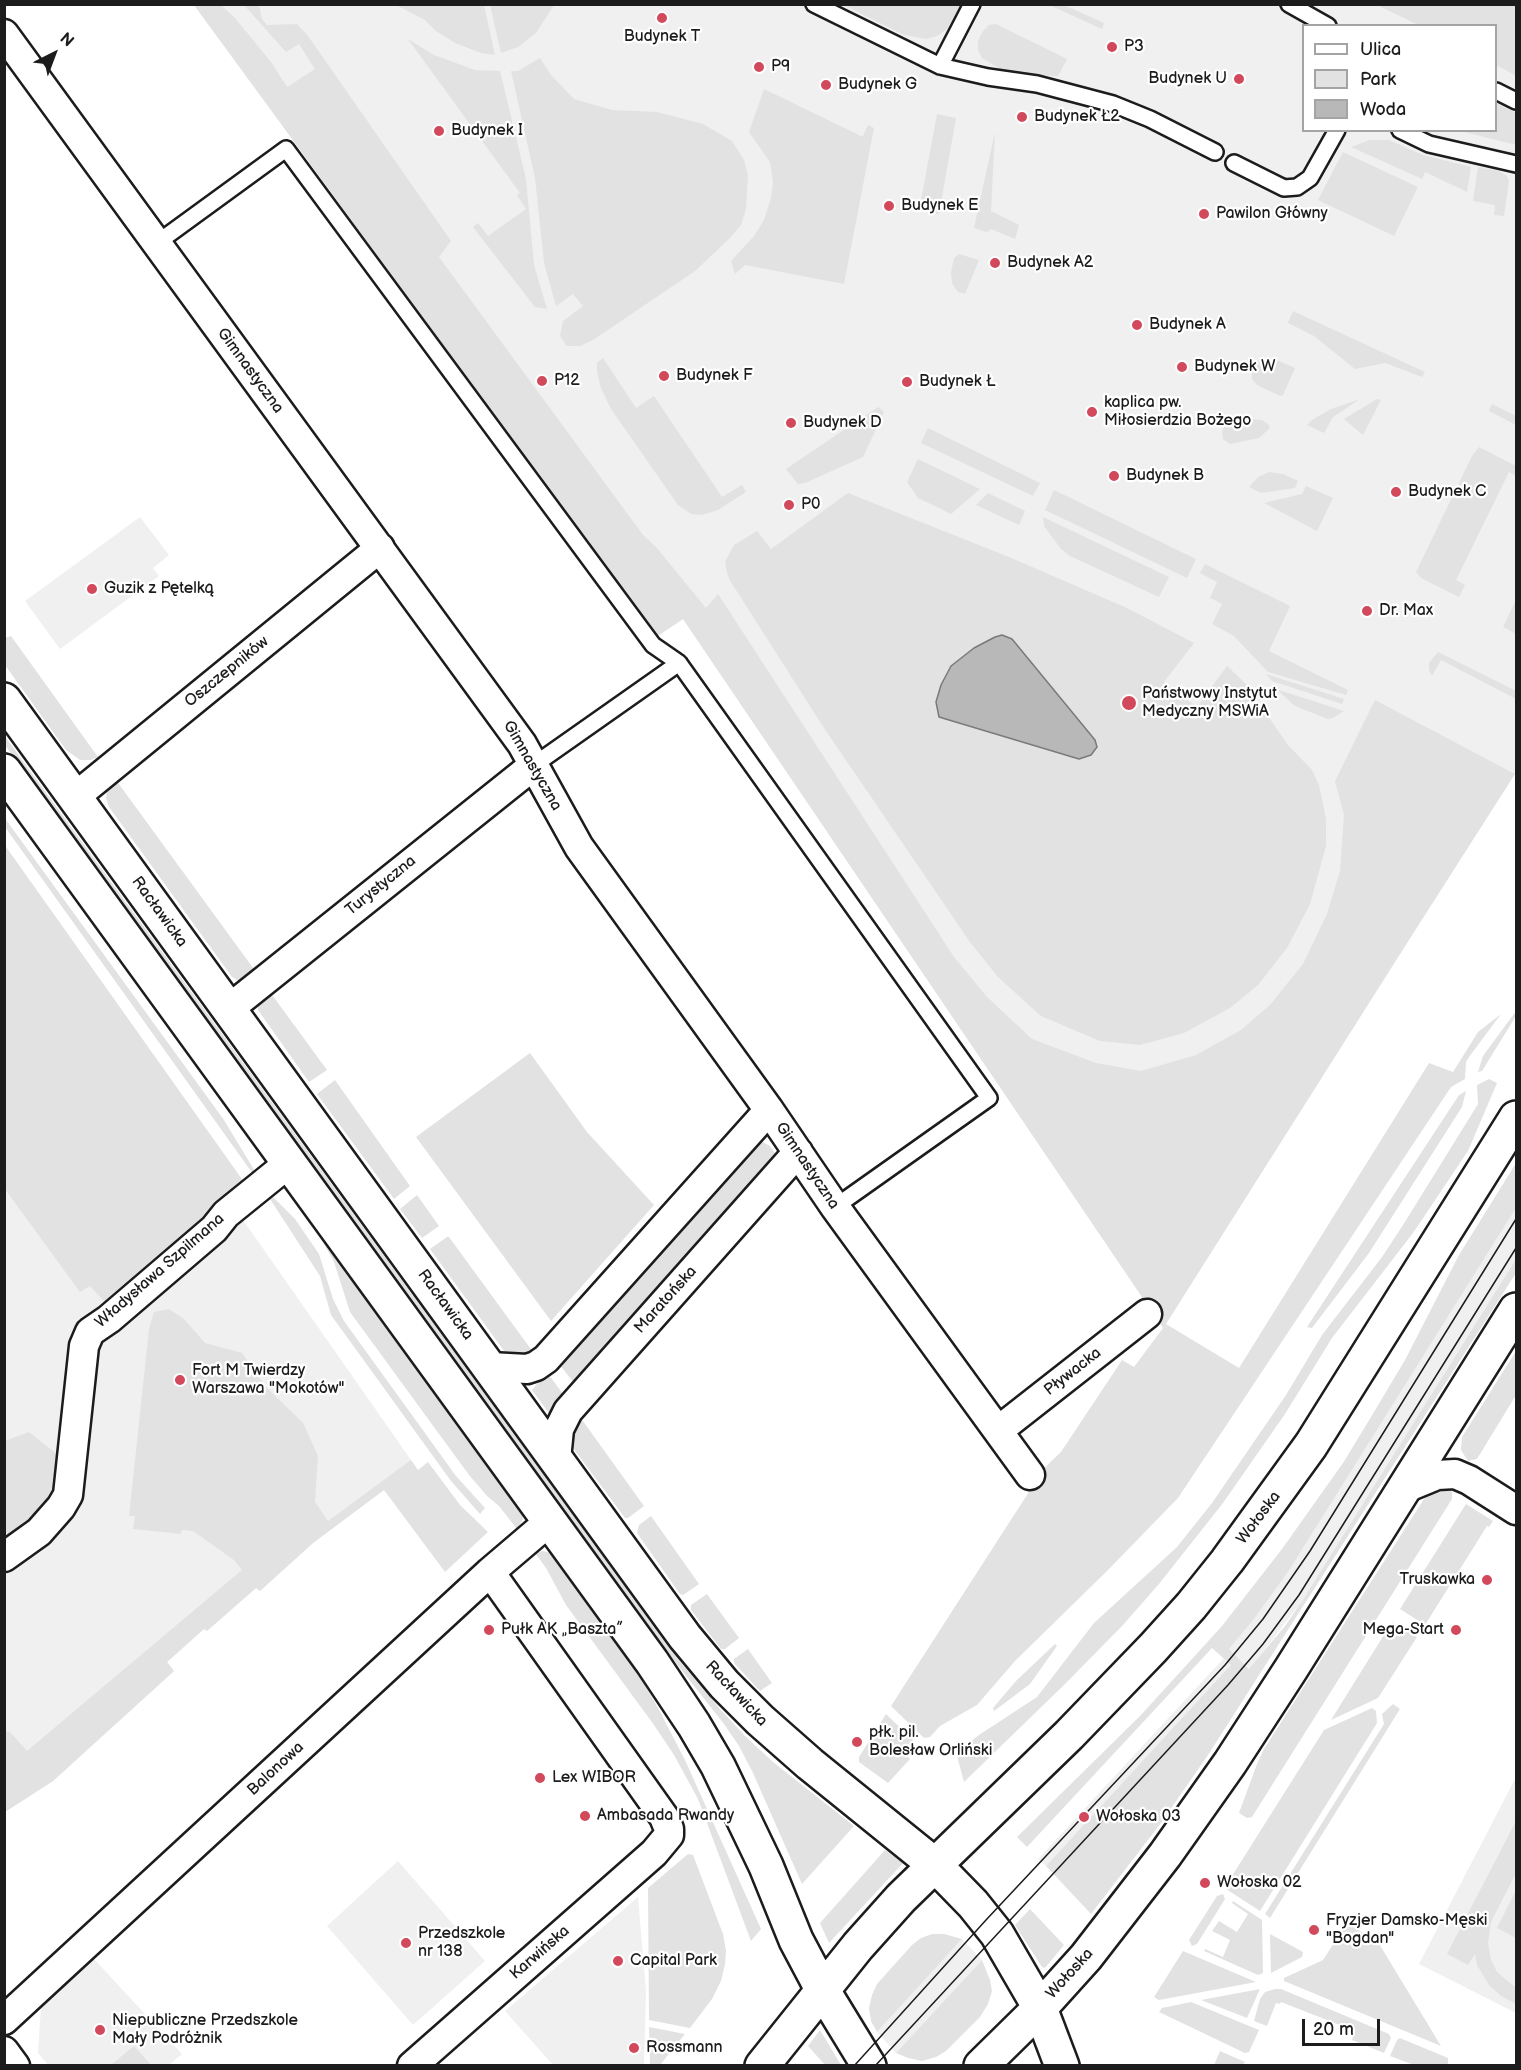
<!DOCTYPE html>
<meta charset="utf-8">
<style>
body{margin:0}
#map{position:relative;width:1521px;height:2070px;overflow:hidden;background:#fff;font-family:"Balsamiq Sans",sans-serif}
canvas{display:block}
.frame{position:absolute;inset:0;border:6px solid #1c1c1c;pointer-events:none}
.legend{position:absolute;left:1302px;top:24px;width:195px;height:108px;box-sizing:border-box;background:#fff;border:2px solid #a4a4a4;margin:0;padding:8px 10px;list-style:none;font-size:18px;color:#1c1c1c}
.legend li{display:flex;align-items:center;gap:12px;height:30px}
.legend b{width:30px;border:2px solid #a4a4a4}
.north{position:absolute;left:24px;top:24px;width:60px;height:60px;-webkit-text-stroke:4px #fff;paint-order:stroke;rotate:42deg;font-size:16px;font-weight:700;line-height:24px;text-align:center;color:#1c1c1c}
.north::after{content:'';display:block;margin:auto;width:21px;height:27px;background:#1c1c1c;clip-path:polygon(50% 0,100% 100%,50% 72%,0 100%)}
.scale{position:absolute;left:1302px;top:2019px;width:78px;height:27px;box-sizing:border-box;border:3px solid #1c1c1c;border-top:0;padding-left:8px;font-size:18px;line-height:21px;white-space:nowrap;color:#1c1c1c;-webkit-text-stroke:4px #fff;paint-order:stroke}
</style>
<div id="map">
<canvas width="1521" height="2070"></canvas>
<div class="frame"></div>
<ul class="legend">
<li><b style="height:8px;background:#fff"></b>Ulica</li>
<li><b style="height:16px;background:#e2e2e2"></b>Park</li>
<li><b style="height:16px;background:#b8b8b8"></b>Woda</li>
</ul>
<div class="north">N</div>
<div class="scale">20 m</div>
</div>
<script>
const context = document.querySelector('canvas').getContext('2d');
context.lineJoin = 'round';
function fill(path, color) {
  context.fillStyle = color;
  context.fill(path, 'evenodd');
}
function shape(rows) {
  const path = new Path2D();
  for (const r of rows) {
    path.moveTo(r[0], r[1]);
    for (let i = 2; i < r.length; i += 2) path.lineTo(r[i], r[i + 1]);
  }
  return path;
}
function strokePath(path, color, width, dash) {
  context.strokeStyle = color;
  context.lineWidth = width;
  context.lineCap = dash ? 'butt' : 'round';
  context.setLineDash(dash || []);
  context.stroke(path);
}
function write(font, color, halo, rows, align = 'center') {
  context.font = font + ' "Balsamiq Sans",sans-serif';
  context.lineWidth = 4.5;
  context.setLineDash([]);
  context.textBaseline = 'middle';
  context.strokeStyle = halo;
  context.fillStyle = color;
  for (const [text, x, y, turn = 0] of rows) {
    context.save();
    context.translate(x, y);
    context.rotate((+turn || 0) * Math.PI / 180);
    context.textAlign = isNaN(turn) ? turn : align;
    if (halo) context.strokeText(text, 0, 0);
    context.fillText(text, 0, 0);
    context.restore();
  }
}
fill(shape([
 [1377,4,1418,25,1304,26,1304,130,1496,130,1496,65,1516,76,1516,772,1163,1328,683,619,659,635,656,635,653,632,194,5],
 [140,517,169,555,153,568,159,576,60,649,25,601],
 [4,844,227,1197,418,1470,388,1494,384,1490,313,1543,260,1591,256,1588,207,1631,204,1629,167,1662,174,1671,53,1781,5,1812],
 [1516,1208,1516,1259,1302,1601,1250,1669,1228,1650,1254,1619,1288,1572],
 [1224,1658,1232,1665,1046,1866,1038,1859],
 [1516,1777,1516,2013,1419,1964],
 [398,1861,485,1961,413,2025,327,1926],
 [638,1897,646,1991,644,2065,553,2065,505,2011],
 [962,1939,982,1960,896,2053,877,2032],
 [94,1959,182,2054,169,2065,49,2066,38,2053,41,2007]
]), '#f0f0f0');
fill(shape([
 [194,5,221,5,235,18,271,62,287,87,315,69,299,44,286,52,244,5,259,5,262,19,267,25,297,24,308,36,451,241,439,257,643,535,656,547,706,608,718,594,954,957,987,997,1032,1039,1096,1063,1141,1071,1196,1055,1241,1030,1270,1005,1303,964,1327,914,1340,871,1344,815,1335,781,1375,700,1515,774,1394,963,1166,1324,1239,1368,1429,1063,1453,1072,1478,1032,1501,1014,1469,1057,1466,1062,1465,1079,1451,1087,1178,1498,1108,1570,1015,1661,977,1705,940,1726,930,1737,924,1738,891,1706,1034,1484,1038,1474,1061,1452,1122,1360,1134,1367,1163,1328,683,619,659,635,656,635,653,632],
 [396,5,484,5,495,55,481,53,455,43,436,31,425,20],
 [490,5,490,4,554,5,536,33,518,47,501,53],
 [844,5,960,5,947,29,937,36,926,39,904,35],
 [1049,5,1064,5,1104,23,1102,29],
 [1377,5,1516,5,1516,76,1496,65,1496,26,1418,25],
 [996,24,1067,59,1058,76,1013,74,1000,69,982,58,978,50,978,41,983,31,989,25],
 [408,39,434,55,475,70,500,71,526,179,534,265,547,309,535,307,473,227,478,223,488,236,526,209,517,195,520,193],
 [540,58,551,75,574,99,612,110,657,112,703,124,732,141,744,160,748,175,746,209,741,225,730,238,695,271,593,340,580,346,567,346,560,336,563,321,583,306,573,294,556,306,544,263,535,178,511,71,518,71],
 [764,89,861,136,863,136,868,125,874,128,844,284,745,265,735,274,731,261,754,236,764,220,771,198,773,182,770,162,749,132],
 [1496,103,1516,113,1516,145,1460,131,1496,130],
 [937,114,956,118,939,214,919,211],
 [995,132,991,211,1019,225,1015,239,991,229,987,232,974,228],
 [1370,140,1389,140,1423,155,1471,167,1467,192,1425,172,1422,179,1351,147],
 [1343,152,1418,187,1394,236,1318,200],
 [1478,167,1499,171,1507,176,1509,181,1504,216,1494,215,1495,205,1473,201],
 [959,254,979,260,965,294,958,292,952,283,951,272,954,258],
 [1293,311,1425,372,1422,377,1385,363,1355,369,1314,336,1288,323],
 [603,358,636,408,654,396,722,497,742,485,746,492,718,510,702,515,691,514,678,505,611,409,601,388,597,372,597,363],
 [1264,358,1272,358,1295,368,1283,395,1280,396,1257,385,1252,379,1251,366,1257,360],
 [1360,399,1333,417,1324,433,1307,425,1312,420,1331,409],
 [1377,399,1381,400,1363,435,1344,419],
 [1492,404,1516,416,1516,425,1489,411],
 [878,407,884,412,863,457,805,483,798,484,786,469],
 [1239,418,1262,420,1268,424,1270,428,1259,438,1230,444,1223,439,1222,432,1225,425],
 [928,428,1040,483,1033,496,921,443],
 [1479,447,1516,466,1516,476,1509,472,1456,580,1465,585,1459,597,1421,578,1416,572,1472,456],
 [918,459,980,489,951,514,918,498,907,482],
 [1269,472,1283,474,1298,481,1295,488,1261,493,1249,487,1258,477],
 [1306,486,1333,498,1317,531,1264,503,1302,494],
 [1054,490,1196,559,1187,578,1045,510],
 [848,493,1009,557,1127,608,1194,643,1164,682,1197,707,1227,666,1245,683,1288,745,1312,770,1319,785,1326,819,1326,846,1310,904,1287,948,1258,985,1230,1008,1184,1033,1140,1045,1100,1041,1041,1016,998,977,970,942,824,728,729,579,727,572,725,562,734,545,757,531,771,549],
 [988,493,1025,511,1019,525,976,505],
 [1043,517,1169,577,1159,597,1070,556,1061,549,1044,526],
 [1205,564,1290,606,1269,651,1348,690,1346,695,1268,672,1234,636,1212,624,1222,604,1210,598,1217,582,1200,573],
 [1516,600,1516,634,1503,627],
 [11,636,98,757,91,760,80,760,66,750,5,665,5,638],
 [1438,652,1516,691,1516,699,1441,660,1432,676,1429,670,1429,663],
 [1266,674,1344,699,1342,704,1272,681],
 [1276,689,1344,711,1333,718,1328,719,1295,706],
 [4,735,682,1664,720,1709,745,1736,773,1762,854,1826,802,1884,753,1773,739,1746,724,1724,642,1620,102,879,5,745],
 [116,780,256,972,240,982,232,977,109,807,106,798,107,791],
 [4,817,224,1120,256,1173,253,1174,5,827],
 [4,844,244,1182,104,1301,90,1286,80,1292,5,1189],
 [270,992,327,1070,309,1082,258,1010,258,1004,261,1000],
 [1516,1011,1516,1016,1482,1071,1478,1072,1483,1056],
 [530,1053,587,1132,654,1205,551,1321,416,1137],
 [1489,1079,1497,1083,1468,1151,1413,1233,1332,1338,1285,1414,1223,1503,1159,1584,1123,1625,1066,1683,964,1782,957,1756,963,1748,979,1735,1037,1697,1094,1623,1177,1547,1212,1503,1286,1395,1322,1335,1382,1257,1403,1225,1478,1104,1477,1085],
 [335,1080,410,1186,394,1199,317,1094],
 [1466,1091,1462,1107,1369,1253,1312,1328,1307,1327,1459,1095],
 [761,1141,770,1146,776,1155,776,1169,575,1384,559,1364,748,1145],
 [1516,1163,1516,1208,1288,1572,1254,1619,1229,1649,1249,1669,1285,1626,1302,1601,1516,1259,1516,1273,1208,1755,1161,1823,1091,1914,1046,1866,1231,1665,1212,1648,1027,1847,1017,1837,1140,1716,1222,1626,1282,1549,1343,1463,1368,1422,1405,1360,1459,1255],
 [417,1195,439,1226,422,1238,400,1209],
 [273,1197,295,1219,319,1254,333,1299,344,1321,456,1476,485,1508,480,1514,451,1481,331,1315,320,1276,270,1199],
 [447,1237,449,1237,533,1352,533,1358,507,1355,430,1249],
 [326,1240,520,1505,523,1519,517,1529,499,1506,487,1496,469,1475,350,1312,334,1262,323,1242],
 [169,1309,184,1319,205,1343,242,1353,266,1387,303,1423,318,1456,315,1502,328,1521,411,1460,418,1470,428,1462,460,1505,488,1532,445,1572,384,1490,313,1543,260,1591,256,1588,207,1631,204,1629,167,1662,174,1671,53,1781,5,1812,5,1731,10,1732,27,1751,242,1570,234,1560,193,1531,182,1530,181,1534,133,1529,135,1516,129,1516,149,1329,154,1312],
 [1516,1351,1516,1395,1477,1459,1468,1461,1461,1450,1462,1437],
 [546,1373,549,1375,563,1394,565,1401,551,1416,532,1390],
 [580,1417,644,1506,628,1518,625,1518,573,1448,570,1440,570,1425],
 [29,1432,58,1455,54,1494,16,1538,5,1545,5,1441],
 [1452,1485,1452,1499,1252,1817,1247,1818,1239,1813,1257,1764,1264,1749,1424,1499,1429,1493],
 [1466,1504,1493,1521,1489,1527,1487,1526,1425,1625,1400,1609],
 [651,1516,699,1584,683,1595,680,1594,637,1533,639,1525],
 [543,1551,554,1554,620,1642,657,1706,685,1760,761,1929,751,1941,698,1799,674,1755,654,1725,566,1605,546,1568,535,1553],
 [707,1594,739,1638,725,1649,721,1649,691,1610,691,1605],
 [1392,1622,1417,1637,1378,1698,1331,1720],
 [1055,1644,1057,1646,1030,1684,994,1711,993,1708,1016,1681],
 [748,1649,772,1683,760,1691,734,1663,734,1659],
 [1393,1704,1400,1709,1270,1918,1265,1914,1384,1724,1382,1714],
 [1372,1708,1376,1711,1377,1723,1260,1911,1226,1889,1225,1887,1324,1730],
 [886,1714,913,1740,902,1752,910,1759,888,1783,859,1762,859,1757],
 [1516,1821,1516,1873,1491,1922,1488,1943,1491,1960,1497,1972,1516,1988,1516,2004,1501,1996,1489,1985,1477,1965,1475,1954,1468,1965,1447,1954],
 [885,1850,903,1863,829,1943,820,1923],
 [688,1854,693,1855,723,1934,726,1951,725,1964,721,1981,712,1999,690,2028,649,2020,648,1888],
 [1516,1890,1516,1938,1497,1928],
 [1223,1894,1225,1899,1197,1944,1192,1946,1189,1940,1217,1896],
 [1233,1901,1262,1920,1263,1973,1258,1975,1204,1951,1205,1949,1223,1957,1230,1940,1212,1931,1219,1921,1237,1932,1248,1914,1232,1903],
 [1030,1909,1064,1945,1045,1968,1042,1967,1015,1925],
 [1347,1923,1378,1942,1441,2046,1284,1981,1284,1978,1323,1960],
 [932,1934,944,1934,962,1939,877,2032,871,2021,869,2008,872,1995,877,1984,912,1945,921,1938],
 [1270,1934,1303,1952,1302,1957,1271,1973],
 [1183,1951,1256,1982,1159,2000,1154,1997],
 [982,1960,990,1980,992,1991,988,2004,980,2017,946,2051,936,2057,922,2061,908,2058,896,2053],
 [1260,1989,1247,2018,1201,2000],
 [1275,1989,1281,1989,1389,2034,1391,2038,1384,2053,1352,2040,1355,2031,1281,2002,1280,2004,1276,2003,1267,2026,1254,2021,1260,1999,1265,1992],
 [1191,2002,1259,2030,1249,2052,1245,2053,1159,2012,1162,2008],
 [649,2027,685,2034,660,2065,650,2064],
 [820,2030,841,2065,825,2065,808,2046],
 [1400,2038,1448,2058,1448,2065,1414,2065,1390,2056,1397,2040],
 [134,2046,151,2065,111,2065],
 [1220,2051,1245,2062,1243,2065,1214,2065]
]), '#e2e2e2');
const water = shape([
 [1002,635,1012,639,1095,740,1097,747,1091,755,1079,759,939,717,936,702,941,685,951,666,974,648,995,637,1002,635]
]);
fill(water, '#b8b8b8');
strokePath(water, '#7a7a7a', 1.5);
const service = shape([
 [814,4,940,66,988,77,1037,84,1113,104,1150,119,1215,152],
 [1289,4,1328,26],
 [940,66,972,4],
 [1496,91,1516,101],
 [1400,130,1429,144,1516,164],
 [1234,163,1284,188,1297,187,1310,178,1337,130],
 [157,243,286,149,653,645,679,663],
 [534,765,679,663,989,1098,835,1207]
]);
const minor = shape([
 [4,34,522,744,579,847,769,1110,835,1207,1030,1475],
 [75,797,380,548],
 [230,1008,534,765],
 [490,1367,527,1369,536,1366,546,1359,769,1110],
 [999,1430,1147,1314],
 [556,1459,559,1429,568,1411,798,1152],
 [1403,1489,1437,1475,1455,1474,1469,1480,1516,1510],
 [4,1557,39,1532,61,1507,68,1495,84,1346,90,1332,109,1319,214,1229,226,1214,289,1163],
 [4,2020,490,1572,551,1520],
 [4,2051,15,2066],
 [412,2066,654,1853,669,1835,669,1829,664,1817,490,1572]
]);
const tertiary = shape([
 [1040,2008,1062,2066]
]);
const secondary = shape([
 [4,700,685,1637,724,1684,760,1720,810,1764,935,1865,973,1904,997,1934,1040,2008],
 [4,771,652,1662,694,1725,718,1766,766,1866,796,1940,822,1989,869,2066],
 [762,2066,858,1946,901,1898,1069,1735,1153,1648,1191,1606,1227,1561,1311,1445,1516,1118],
 [981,2066,1040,2008,1086,1957,1165,1855,1230,1763,1291,1669,1516,1310]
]);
strokePath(service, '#1c1c1c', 20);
strokePath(minor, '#1c1c1c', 33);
strokePath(tertiary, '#1c1c1c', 38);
strokePath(secondary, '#1c1c1c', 38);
strokePath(service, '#fff', 15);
strokePath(minor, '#fff', 28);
strokePath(tertiary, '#fff', 33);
strokePath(secondary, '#fff', 33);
strokePath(shape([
 [854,2066,986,1920,1225,1665,1263,1619,1310,1551,1516,1219],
 [875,2066,1228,1685,1263,1644,1299,1595,1516,1248]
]), '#1c1c1c', 1.5);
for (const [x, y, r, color] of [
 [662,18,6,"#d1495b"],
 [1112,47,6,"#d1495b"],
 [759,67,6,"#d1495b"],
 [1239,79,6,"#d1495b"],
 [826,85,6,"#d1495b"],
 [1022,117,6,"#d1495b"],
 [439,131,6,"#d1495b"],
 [889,206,6,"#d1495b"],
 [1204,214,6,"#d1495b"],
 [995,263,6,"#d1495b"],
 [1137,325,6,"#d1495b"],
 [1182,367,6,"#d1495b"],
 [664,376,6,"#d1495b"],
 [542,381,6,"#d1495b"],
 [907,382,6,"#d1495b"],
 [1092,412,6,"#d1495b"],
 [791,423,6,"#d1495b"],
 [1114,476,6,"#d1495b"],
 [1396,492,6,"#d1495b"],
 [789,505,6,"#d1495b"],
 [92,589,6,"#d1495b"],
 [1367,611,6,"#d1495b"],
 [1129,703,8,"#d1495b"],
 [180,1380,6,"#d1495b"],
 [1487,1580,6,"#d1495b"],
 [489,1630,6,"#d1495b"],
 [1456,1630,6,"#d1495b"],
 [857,1742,6,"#d1495b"],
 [540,1778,6,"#d1495b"],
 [585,1816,6,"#d1495b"],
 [1084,1817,6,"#d1495b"],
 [1205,1883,6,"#d1495b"],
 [1314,1930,6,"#d1495b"],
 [406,1943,6,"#d1495b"],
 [618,1961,6,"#d1495b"],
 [100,2030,6,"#d1495b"],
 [634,2048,6,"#d1495b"]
]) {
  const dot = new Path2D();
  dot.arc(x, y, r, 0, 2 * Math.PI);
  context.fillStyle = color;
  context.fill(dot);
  strokePath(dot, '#fff', 2);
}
write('16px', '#1c1c1c', '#fff', [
 ["Budynek T",662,37,"center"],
 ["P3",1124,47],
 ["P9",771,67],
 ["Budynek U",1227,79,"right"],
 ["Budynek G",838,85],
 ["Budynek Ł2",1034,117],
 ["Budynek I",451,131],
 ["Budynek E",901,206],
 ["Pawilon Główny",1216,214],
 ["Budynek A2",1007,263],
 ["Budynek A",1149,325],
 ["Budynek W",1194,367],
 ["Budynek F",676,376],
 ["P12",554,381],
 ["Budynek Ł",919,382],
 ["kaplica pw.",1104,403],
 ["Miłosierdzia Bożego",1104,421],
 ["Budynek D",803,423],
 ["Budynek B",1126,476],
 ["Budynek C",1408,492],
 ["P0",801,505],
 ["Guzik z Pętelką",104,589],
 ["Dr. Max",1379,611],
 ["Państwowy Instytut",1142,694],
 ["Medyczny MSWiA",1142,712],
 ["Fort M Twierdzy",192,1371],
 ["Warszawa \"Mokotów\"",192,1389],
 ["Truskawka",1475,1580,"right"],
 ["Pułk AK „Baszta”",501,1630],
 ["Mega-Start",1444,1630,"right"],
 ["płk. pil.",869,1733],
 ["Bolesław Orliński",869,1751],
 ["Lex WIBOR",552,1778],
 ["Ambasada Rwandy",597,1816],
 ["Wołoska 03",1096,1817],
 ["Wołoska 02",1217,1883],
 ["Fryzjer Damsko-Męski",1326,1921],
 ["\"Bogdan\"",1326,1939],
 ["Przedszkole",418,1934],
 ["nr 138",418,1952],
 ["Capital Park",630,1961],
 ["Niepubliczne Przedszkole",112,2021],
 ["Mały Podróżnik",112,2039],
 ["Rossmann",646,2048]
], 'left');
write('16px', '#1c1c1c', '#fff', [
 ["Gimnastyczna",250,371,54],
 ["Oszczepników",227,672,-39],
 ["Gimnastyczna",532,766,60],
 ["Turystyczna",381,886,-39],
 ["Racławicka",159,912,54],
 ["Gimnastyczna",807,1166,56],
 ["Władysława Szpilmana",160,1271,-41],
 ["Maratońska",666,1300,-48],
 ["Racławicka",445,1305,54],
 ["Pływacka",1073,1372,-38],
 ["Wołoska",1259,1518,-53],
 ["Racławicka",736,1694,47],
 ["Balonowa",276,1769,-43],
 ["Karwińska",540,1953,-41],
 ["Wołoska",1070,1974,-48]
]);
</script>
